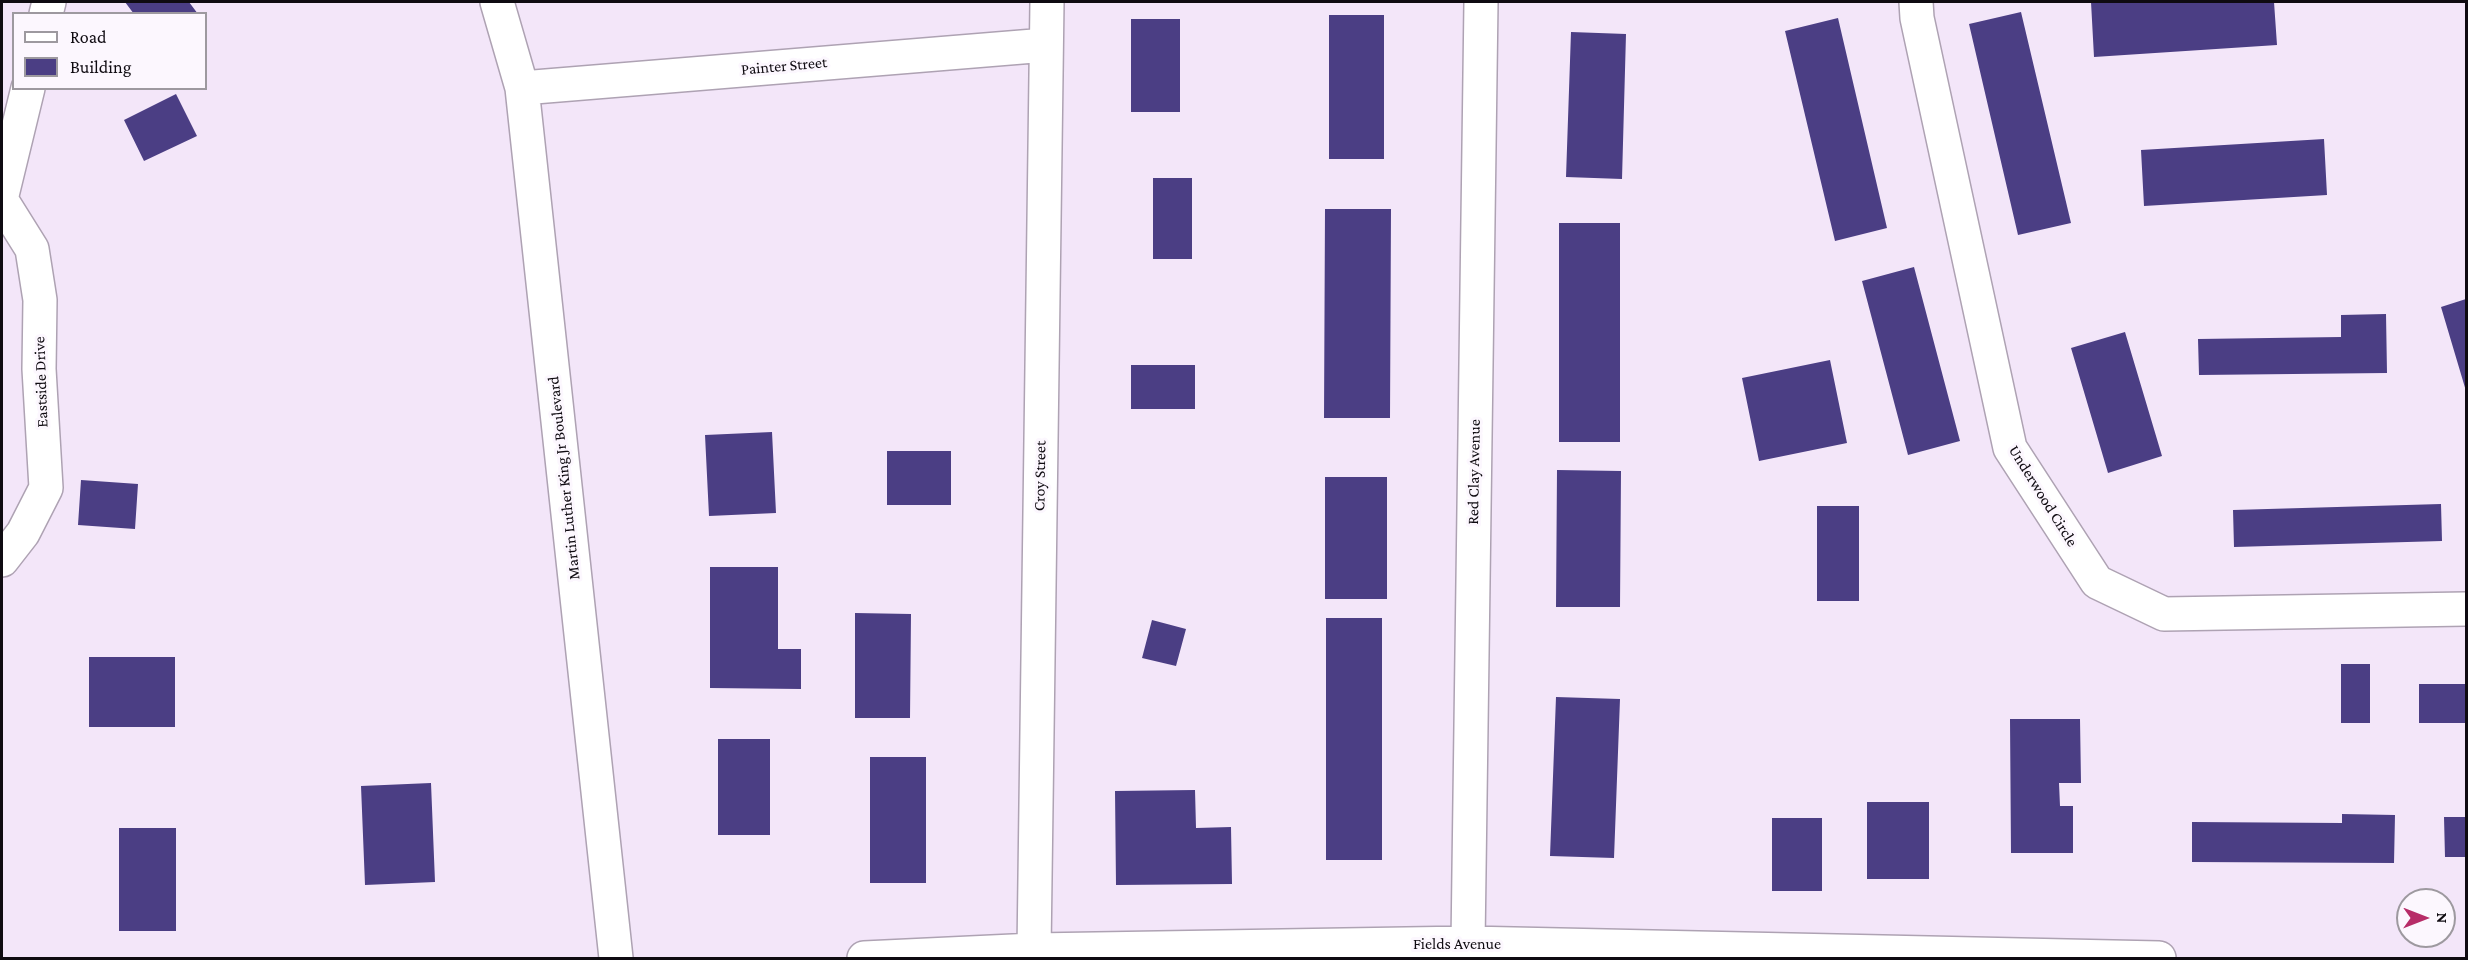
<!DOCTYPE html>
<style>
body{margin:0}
#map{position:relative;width:2468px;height:960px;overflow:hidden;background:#f3e6f9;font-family:"Crimson Pro",serif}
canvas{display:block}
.frame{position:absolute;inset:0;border:3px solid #0f0b11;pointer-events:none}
.legend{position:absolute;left:12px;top:12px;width:195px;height:78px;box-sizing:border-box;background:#fcf7fe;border:2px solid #9d999f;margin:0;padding:8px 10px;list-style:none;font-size:18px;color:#0f0b11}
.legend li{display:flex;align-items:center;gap:12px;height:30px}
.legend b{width:30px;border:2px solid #9d999f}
.north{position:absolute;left:2396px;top:888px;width:60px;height:60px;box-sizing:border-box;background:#fcf7fe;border:2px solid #9d999f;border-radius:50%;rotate:90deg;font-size:16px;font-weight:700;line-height:24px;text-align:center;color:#0f0b11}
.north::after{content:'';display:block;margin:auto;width:21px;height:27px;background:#b72c68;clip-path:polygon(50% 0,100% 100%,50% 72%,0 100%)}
</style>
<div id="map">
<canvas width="2468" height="960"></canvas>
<div class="frame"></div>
<ul class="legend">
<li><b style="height:8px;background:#fff"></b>Road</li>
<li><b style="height:16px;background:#4b3e84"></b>Building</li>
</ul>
<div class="north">N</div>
</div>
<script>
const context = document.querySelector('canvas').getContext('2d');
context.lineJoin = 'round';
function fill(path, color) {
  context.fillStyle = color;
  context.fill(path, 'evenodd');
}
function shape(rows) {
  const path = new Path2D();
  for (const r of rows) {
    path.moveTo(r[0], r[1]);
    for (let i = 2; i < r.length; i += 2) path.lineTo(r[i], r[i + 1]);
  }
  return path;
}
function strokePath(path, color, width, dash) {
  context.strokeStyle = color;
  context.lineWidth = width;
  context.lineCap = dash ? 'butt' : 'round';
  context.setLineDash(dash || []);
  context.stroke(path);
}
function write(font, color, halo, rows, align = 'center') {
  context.font = font + ' "Crimson Pro",serif';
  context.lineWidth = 6;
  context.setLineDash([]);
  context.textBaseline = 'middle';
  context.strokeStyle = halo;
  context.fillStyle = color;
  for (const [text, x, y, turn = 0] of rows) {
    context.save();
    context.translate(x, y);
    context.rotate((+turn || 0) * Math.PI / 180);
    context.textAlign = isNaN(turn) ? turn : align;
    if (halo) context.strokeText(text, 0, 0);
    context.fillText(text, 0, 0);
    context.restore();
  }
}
fill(shape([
 [125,2,189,2,198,14,134,14],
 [2091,2,2274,2,2277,45,2094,57],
 [2021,12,2071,223,2018,235,1969,24],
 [1329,15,1384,15,1384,159,1329,159],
 [1838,18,1887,228,1835,241,1785,31],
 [1131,19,1180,19,1180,112,1131,112],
 [1571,32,1626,34,1622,179,1566,177],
 [176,94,197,136,144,161,124,120],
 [2324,139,2327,195,2144,206,2141,150],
 [1153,178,1192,178,1192,259,1153,259],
 [1325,209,1391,209,1390,418,1324,418],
 [1559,223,1620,223,1620,442,1559,442],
 [1914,267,1960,441,1908,455,1862,281],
 [2466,299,2466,391,2441,307],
 [2386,314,2387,373,2199,375,2198,339,2341,337,2341,315],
 [2125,332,2162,456,2108,473,2071,348],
 [1830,360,1847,443,1759,461,1742,378],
 [1131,365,1195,365,1195,409,1131,409],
 [772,432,776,513,709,516,705,435],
 [887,451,951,451,951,505,887,505],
 [1557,470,1621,471,1620,607,1556,607],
 [1325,477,1387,477,1387,599,1325,599],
 [81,480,138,484,135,529,78,525],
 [2441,504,2442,541,2234,547,2233,510],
 [1817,506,1859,506,1859,601,1817,601],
 [710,567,778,567,778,649,801,649,801,689,710,688],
 [855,613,911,614,910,718,855,718],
 [1326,618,1382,618,1382,860,1326,860],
 [1152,620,1186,629,1176,666,1142,658],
 [89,657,175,657,175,727,89,727],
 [2341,664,2370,664,2370,723,2341,723],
 [2419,684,2466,684,2466,723,2419,723],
 [1556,697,1620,699,1614,858,1550,856],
 [2010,719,2080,719,2081,783,2059,783,2060,806,2073,806,2073,853,2011,853],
 [718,739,770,739,770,835,718,835],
 [870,757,926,757,926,883,870,883],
 [431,783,435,882,365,885,361,786],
 [1195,790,1196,828,1231,827,1232,884,1116,885,1115,791],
 [1867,802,1929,802,1929,879,1867,879],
 [2342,814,2395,815,2394,863,2192,862,2192,822,2342,823],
 [2444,817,2466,817,2466,857,2445,857],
 [1772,818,1822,818,1822,891,1772,891],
 [119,828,176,828,176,931,119,931]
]), '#4b3e84');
const minor = shape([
 [497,2,522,88,616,958],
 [1916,2,1917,18,2010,448,2097,582,2164,614,2466,609],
 [46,14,49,2],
 [522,88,1046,45],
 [2,195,28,88],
 [2,201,32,249,40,300,39,369,46,488,23,533,2,560],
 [1468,943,1481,2],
 [1034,950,1047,2],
 [864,958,1034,950,1468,943,2159,958]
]);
strokePath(minor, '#aea2b3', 36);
strokePath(minor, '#fff', 33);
write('16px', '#0f0b11', '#fcf7fe', [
 ["Painter Street",784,66,-5],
 ["Eastside Drive",41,382,-92],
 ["Red Clay Avenue",1474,472,-89],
 ["Croy Street",1040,476,-89],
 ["Martin Luther King Jr Boulevard",564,478,-96],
 ["Underwood Circle",2043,496,58],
 ["Fields Avenue",1457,944]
]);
</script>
